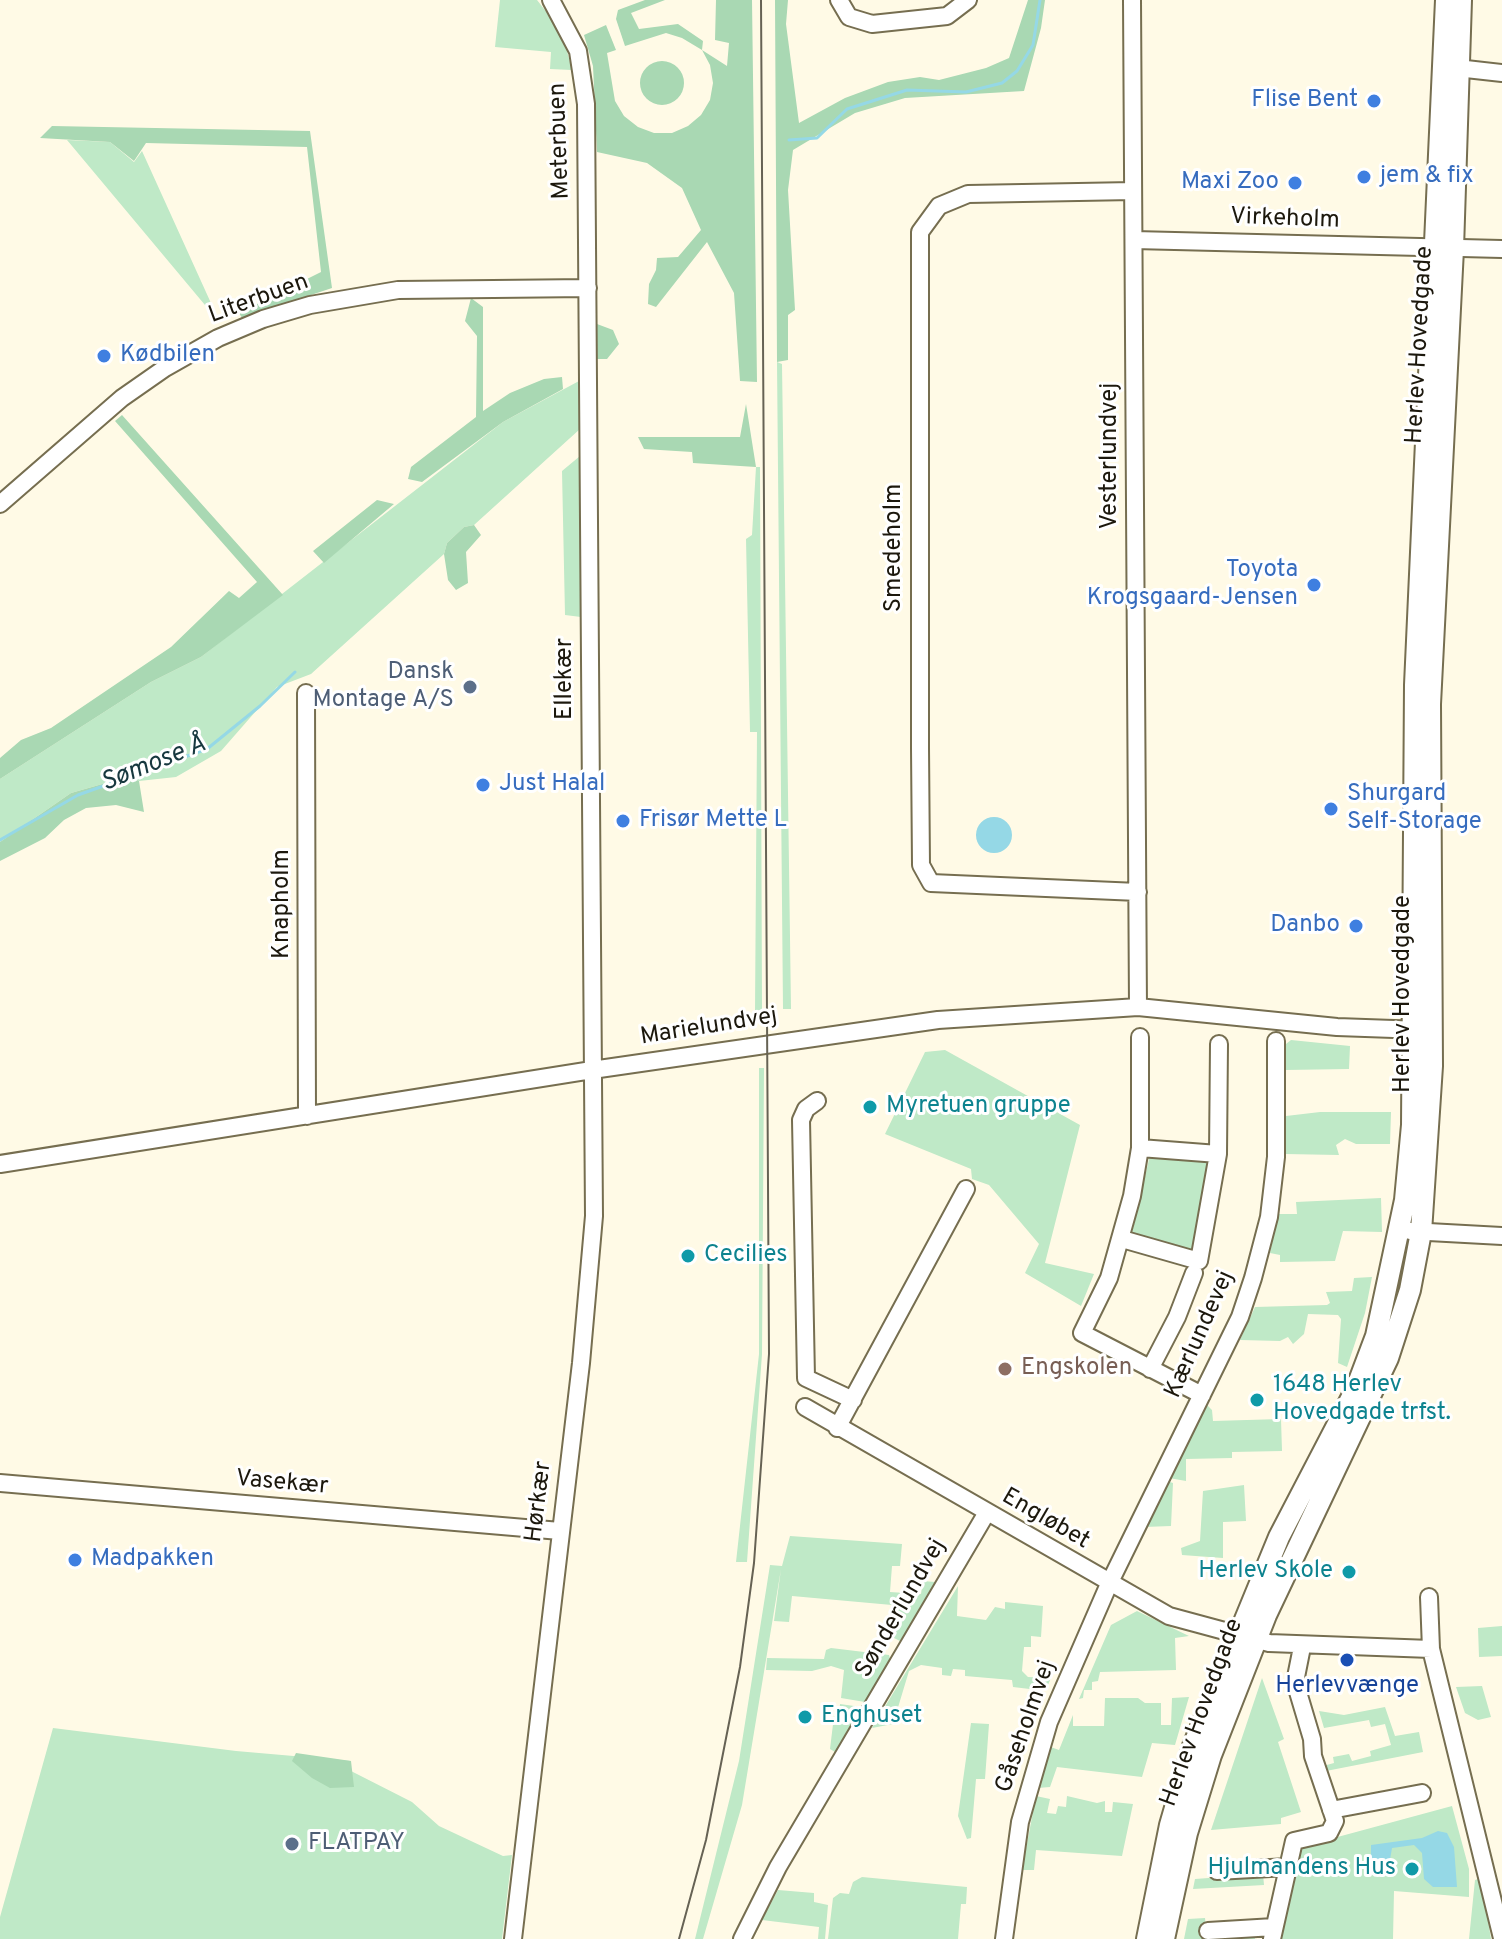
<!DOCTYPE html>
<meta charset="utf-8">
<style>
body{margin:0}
canvas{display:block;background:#fffae6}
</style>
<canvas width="1502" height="1939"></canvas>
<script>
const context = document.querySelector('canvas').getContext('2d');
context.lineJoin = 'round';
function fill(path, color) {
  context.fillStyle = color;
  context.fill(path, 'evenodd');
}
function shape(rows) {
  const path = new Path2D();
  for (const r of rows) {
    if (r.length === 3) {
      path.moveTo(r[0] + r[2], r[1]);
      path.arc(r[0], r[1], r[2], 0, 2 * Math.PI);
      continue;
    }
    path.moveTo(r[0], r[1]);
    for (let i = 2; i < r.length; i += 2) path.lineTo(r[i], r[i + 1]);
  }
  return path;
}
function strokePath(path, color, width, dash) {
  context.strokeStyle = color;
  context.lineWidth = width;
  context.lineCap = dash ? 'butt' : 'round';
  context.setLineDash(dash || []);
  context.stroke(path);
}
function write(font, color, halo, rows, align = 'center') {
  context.font = font + ' Overpass,sans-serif';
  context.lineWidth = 6;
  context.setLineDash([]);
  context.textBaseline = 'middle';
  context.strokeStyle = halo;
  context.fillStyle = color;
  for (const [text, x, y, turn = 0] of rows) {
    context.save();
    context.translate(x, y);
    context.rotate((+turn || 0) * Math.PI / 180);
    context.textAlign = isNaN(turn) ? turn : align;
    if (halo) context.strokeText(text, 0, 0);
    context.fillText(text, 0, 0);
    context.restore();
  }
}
fill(shape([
 [500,0,537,0,555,23,566,47,572,70,550,69,551,52,495,47],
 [67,140,110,142,134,162,142,151,220,323],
 [777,362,782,364,791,1009,783,1009],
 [579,381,580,429,474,525,464,527,447,543,444,554,311,674,277,687,221,751,176,777,139,781,130,776,71,793,0,842,0,779,151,682,201,657,503,422],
 [580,456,581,617,565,615,562,471],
 [756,467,760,467,762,1010,755,1011,757,732,750,732,746,539,752,535],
 [1291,1040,1350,1046,1349,1069,1285,1070,1286,1044],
 [945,1050,1080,1125,1045,1263,1094,1274,1081,1306,1025,1273,1039,1244,989,1185,972,1179,971,1169,885,1134,925,1052],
 [759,1068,764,1068,762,1354,747,1562,736,1562,759,1354],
 [1320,1112,1391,1112,1390,1144,1356,1144,1345,1139,1336,1145,1339,1155,1285,1154,1286,1116],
 [1150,1155,1211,1160,1194,1256,1132,1233],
 [1381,1198,1382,1232,1343,1231,1335,1261,1280,1262,1280,1255,1270,1253,1278,1214,1297,1214,1296,1202],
 [1372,1277,1365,1313,1347,1367,1338,1363,1341,1319,1338,1315,1308,1314,1304,1334,1293,1344,1288,1337,1280,1341,1240,1340,1255,1307,1327,1305,1330,1303,1326,1292,1352,1291,1354,1278],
 [1207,1405,1212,1410,1213,1421,1281,1419,1282,1451,1232,1452,1232,1458,1186,1459,1186,1481,1169,1478],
 [1167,1481,1173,1483,1171,1526,1144,1527],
 [1244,1485,1246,1521,1223,1522,1223,1558,1182,1555,1181,1548,1200,1541,1203,1491],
 [790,1536,902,1544,900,1566,892,1566,890,1592,921,1594,923,1581,935,1582,900,1641,890,1636,892,1605,792,1596,789,1622,774,1621,781,1569,742,1805,703,1939,695,1939,739,1761,770,1565,782,1566],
 [958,1586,957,1616,986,1620,995,1607,1005,1609,1005,1602,1043,1606,1041,1637,1031,1636,1031,1647,1024,1647,1022,1671,1028,1677,1051,1678,1047,1687,1038,1686,1038,1690,1013,1687,1012,1680,965,1676,965,1670,953,1669,951,1676,942,1675,942,1668,921,1665,909,1671,893,1724,872,1728],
 [1137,1611,1189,1636,1175,1638,1176,1670,1100,1672,1098,1681,1092,1682,1092,1690,1084,1690,1083,1698,1079,1699,1111,1625],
 [1502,1626,1502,1656,1479,1657,1478,1628],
 [831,1648,889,1655,890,1659,865,1702,841,1698,844,1670,831,1666,812,1671,766,1670,767,1658,824,1659,826,1650],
 [1262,1678,1284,1739,1278,1742,1301,1812,1281,1818,1281,1824,1211,1830],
 [1482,1686,1491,1717,1478,1720,1465,1713,1456,1687],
 [1189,1697,1175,1745,1152,1743,1142,1777,1057,1767,1050,1787,1038,1788,1048,1758,1045,1755,1048,1746,1059,1750,1073,1715,1073,1726,1104,1726,1105,1698,1138,1698,1145,1703,1161,1703,1161,1725,1171,1725,1172,1698],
 [840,1704,861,1707,835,1752,830,1749,834,1716,839,1716],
 [1385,1707,1395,1736,1419,1732,1423,1752,1326,1771,1323,1766,1334,1763,1333,1757,1349,1754,1352,1761,1371,1756,1370,1751,1391,1745,1385,1724,1371,1727,1369,1720,1324,1728,1319,1711,1344,1715],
 [971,1723,989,1724,985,1779,976,1779,971,1838,967,1839,958,1816],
 [53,1728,236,1751,351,1761,351,1771,412,1802,439,1826,503,1856,512,1855,502,1939,0,1939,0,1917],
 [1036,1796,1050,1799,1047,1813,1056,1814,1058,1806,1066,1807,1067,1796,1097,1803,1105,1801,1105,1812,1112,1812,1113,1802,1133,1804,1122,1856,1036,1850,1034,1870,1022,1870],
 [1452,1806,1469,1869,1469,1897,1394,1891,1393,1939,1277,1939,1297,1848],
 [1263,1874,1264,1885,1193,1889,1195,1879],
 [862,1877,967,1887,966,1904,961,1904,958,1939,828,1939,833,1898,840,1893,849,1894,853,1882],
 [1481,1878,1491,1939,1469,1939,1475,1880],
 [778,1890,814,1893,814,1902,828,1905,825,1939,818,1939,819,1927,762,1920],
 [1205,1918,1207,1937,1254,1934,1255,1939,1184,1939,1188,1919]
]), '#bfe9c7');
fill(shape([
 [645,0,665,0,631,13,639,29,678,24,703,41,702,50,727,66,729,43,715,40,716,0,752,0,757,382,740,381,734,293,707,242,656,307,648,304,649,284,656,270,657,258,678,257,701,230,682,188,647,163,597,152,593,66,584,35,606,25,616,50,607,53,615,101,624,116,638,127,654,133,672,133,688,126,701,115,710,100,713,83,710,65,702,50,682,38,666,33,625,46,616,19,618,10],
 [775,0,788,0,786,24,799,123,845,98,888,82,920,77,939,80,986,68,1009,58,1028,0,1045,0,1041,28,1024,91,905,98,855,113,793,150,788,190,795,310,788,315,788,360,777,362],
 [662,83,22],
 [52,126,310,131,332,288,242,318,239,313,321,272,307,147,146,143,134,161,110,142,40,138],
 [471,298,483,307,483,411,510,393,544,379,562,377,563,389,503,422,422,482,408,479,411,467,476,417,477,336,465,321],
 [597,324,613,330,619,344,607,359,597,359],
 [746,404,756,467,693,463,692,452,644,449,638,437,740,437],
 [122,415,283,595,201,657,151,682,0,779,0,758,21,740,51,728,171,647,229,591,239,598,257,582,115,421],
 [377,500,394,504,324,563,313,551],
 [474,525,481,535,466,552,468,583,456,590,448,580,444,554,447,543,464,527],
 [130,776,139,781,144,812,116,805,86,808,64,820,45,838,0,861,0,842,71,793],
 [296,1753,351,1761,354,1787,330,1788,312,1778,292,1761]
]), '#a9d8b3');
fill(shape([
 [994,835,18],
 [1438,1831,1447,1833,1454,1847,1457,1887,1433,1887,1424,1879,1422,1853,1414,1845,1392,1848,1388,1871,1375,1875,1371,1870,1371,1845,1422,1838]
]), '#95d8e6');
strokePath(shape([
 [789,140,817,138,847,109,907,90,966,92,1002,83,1017,71,1033,45,1040,0],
 [0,840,78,795,207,749,260,706,295,672]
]), '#95d8e6', 3);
const minor = shape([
 [839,0,849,17,872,24,947,16,968,0],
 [1132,0,1138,1007],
 [1457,68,1502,73],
 [1133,191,968,194,939,206,920,232,920,748,921,865,931,883,1138,892],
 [1134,240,1502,249],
 [0,504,122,398,165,368,218,338,263,319,310,305,398,290,588,288],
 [306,693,307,1116],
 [1140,1037,1140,1148,1132,1196,1109,1278,1082,1333,1202,1395],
 [817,1101,806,1109,801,1120,806,1378,853,1400],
 [1140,1148,1218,1154],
 [0,1164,592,1070,938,1020,1138,1007,1337,1027,1422,1030],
 [1410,1231,1502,1236],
 [1122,1239,1199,1261,1218,1154,1219,1044],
 [1150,1369,1177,1317,1194,1273],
 [805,1407,1169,1616,1269,1643,1431,1649],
 [837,1428,966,1189],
 [0,1483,560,1531],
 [1429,1597,1431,1649,1502,1938],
 [1331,1810,1422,1793],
 [1217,1871,1288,1867],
 [1208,1931,1274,1927],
 [513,1939,581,1363,594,1216,586,104,578,51,551,0],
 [742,1939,778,1867,986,1514],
 [1004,1939,1020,1822,1049,1722,1109,1584,1240,1317,1253,1278,1269,1217,1276,1157,1276,1041],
 [1272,1939,1294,1841,1329,1833,1335,1821,1313,1756,1312,1739,1295,1682,1302,1647]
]);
const major = shape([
 [1147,1939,1170,1825,1193,1746,1279,1537,1356,1389,1376,1336,1405,1200,1412,1125,1415,685,1446,0],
 [1164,1939,1187,1833,1211,1755,1266,1615,1388,1358,1410,1290,1421,1232,1432,1066,1430,704,1453,249,1461,0]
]);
strokePath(minor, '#766e50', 20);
strokePath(major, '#766e50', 24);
strokePath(minor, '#fff', 16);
strokePath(major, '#fff', 20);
strokePath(shape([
 [679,1939,706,1840,740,1667,754,1563,769,1354,761,0]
]), '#666254', 2);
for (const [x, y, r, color] of [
 [1374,101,8,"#3f7fe0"],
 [1364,177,8,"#3f7fe0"],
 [1295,183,8,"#3f7fe0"],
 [104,356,8,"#3f7fe0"],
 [1314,585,8,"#3f7fe0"],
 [470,687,8,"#5c6f8a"],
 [483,785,8,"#3f7fe0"],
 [1331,809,8,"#3f7fe0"],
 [623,821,8,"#3f7fe0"],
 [1356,926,8,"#3f7fe0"],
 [870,1107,8,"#0f9aa8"],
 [688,1256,8,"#0f9aa8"],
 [1005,1369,8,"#8d6e63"],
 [1257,1400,8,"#0f9aa8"],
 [75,1560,8,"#3f7fe0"],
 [1349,1572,8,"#0f9aa8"],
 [1347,1660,8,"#1a4fb4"],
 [805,1717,8,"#0f9aa8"],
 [292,1844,8,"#5c6f8a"],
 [1412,1869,8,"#0f9aa8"]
]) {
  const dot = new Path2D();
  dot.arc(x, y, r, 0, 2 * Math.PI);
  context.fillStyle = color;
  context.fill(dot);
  strokePath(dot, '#fff', 3);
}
write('24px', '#366cbe', '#fff', [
 ["Flise Bent",1358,101,"right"],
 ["jem & fix",1380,177],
 ["Maxi Zoo",1279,183,"right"],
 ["Kødbilen",120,356],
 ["Toyota",1298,571,"right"],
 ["Krogsgaard-Jensen",1298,599,"right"],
 ["Just Halal",499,785],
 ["Shurgard",1347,795],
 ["Self-Storage",1347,823],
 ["Frisør Mette L",639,821],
 ["Danbo",1340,926,"right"],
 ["Madpakken",91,1560]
], 'left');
write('24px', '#1c180d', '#fff', [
 ["Meterbuen",561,141,-92],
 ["Virkeholm",1285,220,2],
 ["Literbuen",259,300,-20],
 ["Herlev Hovedgade",1421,345,-87],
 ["Vesterlundvej",1111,456,-90],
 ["Smedeholm",895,548,-90],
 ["Ellekær",566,679,-90],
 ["Knapholm",283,904,-90],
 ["Herlev Hovedgade",1404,994,-90],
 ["Marielundvej",709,1028,-9],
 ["Kærlundevej",1201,1335,-66],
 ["Vasekær",282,1484,5],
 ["Hørkær",540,1502,-83],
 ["Engløbet",1045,1520,30],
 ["Sønderlundvej",902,1609,-60],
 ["Herlev Hovedgade",1203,1713,-70],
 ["Gåseholmvej",1027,1727,-71]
]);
write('24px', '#4e5e75', '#fff', [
 ["Dansk",454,673],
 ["Montage A/S",454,701],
 ["FLATPAY",308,1844,"left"]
], 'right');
write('24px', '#0d838f', '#fff', [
 ["Myretuen gruppe",886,1107],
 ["Cecilies",704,1256],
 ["1648 Herlev",1273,1386],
 ["Hovedgade trfst.",1273,1414],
 ["Herlev Skole",1333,1572,"right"],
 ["Enghuset",821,1717],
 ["Hjulmandens Hus",1396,1869,"right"]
], 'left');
write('24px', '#785e54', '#fff', [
 ["Engskolen",1021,1369]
], 'left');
write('24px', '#164399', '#fff', [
 ["Herlevvænge",1347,1687]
]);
write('italic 26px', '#17383f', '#fff', [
 ["Sømose Å",154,765,-22]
]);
</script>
